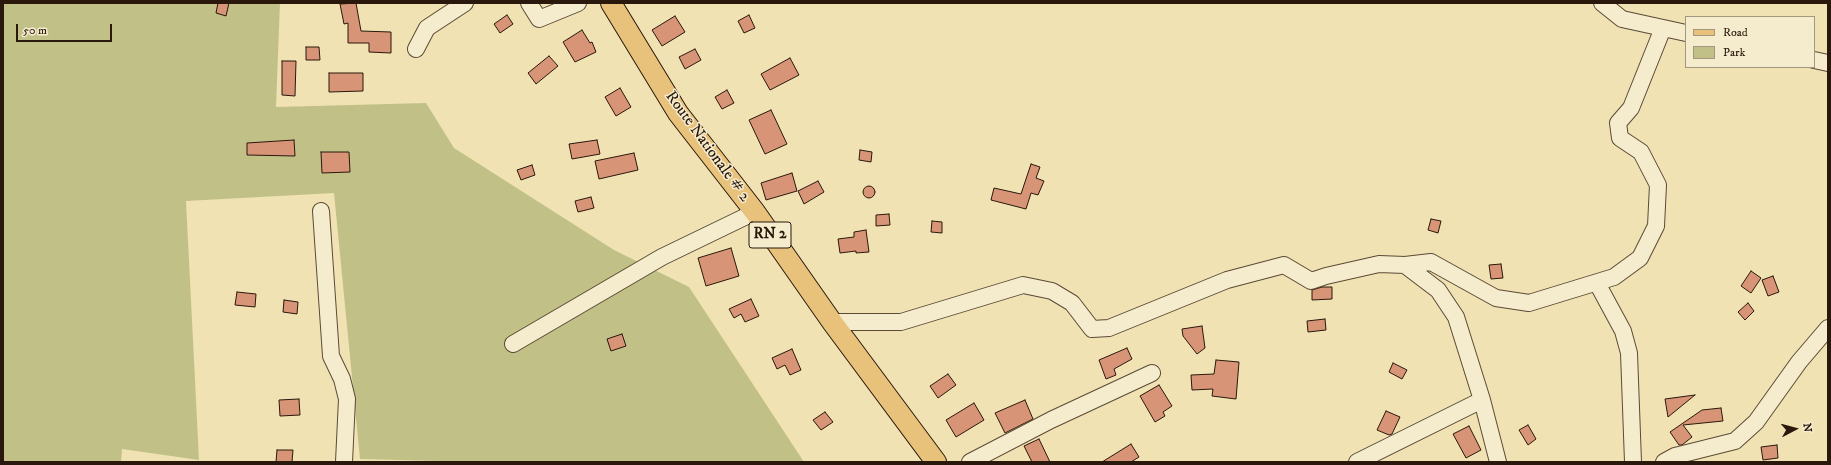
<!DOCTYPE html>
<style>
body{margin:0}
#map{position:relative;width:1831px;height:465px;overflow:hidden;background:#f0e2b3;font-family:"IM FELL DW Pica",serif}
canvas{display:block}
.frame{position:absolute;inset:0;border:4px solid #29180b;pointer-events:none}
.legend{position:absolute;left:1685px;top:16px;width:130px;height:52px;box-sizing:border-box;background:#f5ecce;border:1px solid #a39780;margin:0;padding:5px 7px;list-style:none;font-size:12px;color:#29180b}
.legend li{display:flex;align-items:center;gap:8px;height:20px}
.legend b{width:20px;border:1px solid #a39780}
.north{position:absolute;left:1775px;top:409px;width:40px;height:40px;-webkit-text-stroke:3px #f5ecce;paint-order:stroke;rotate:84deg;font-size:11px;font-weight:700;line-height:16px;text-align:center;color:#29180b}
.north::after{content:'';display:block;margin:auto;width:14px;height:18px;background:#29180b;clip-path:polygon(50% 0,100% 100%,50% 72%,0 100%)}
.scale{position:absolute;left:16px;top:24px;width:96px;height:18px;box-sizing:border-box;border:2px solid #29180b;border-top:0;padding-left:5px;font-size:12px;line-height:14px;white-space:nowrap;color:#29180b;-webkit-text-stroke:3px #f5ecce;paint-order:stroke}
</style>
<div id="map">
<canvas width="1831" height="465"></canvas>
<div class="frame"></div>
<ul class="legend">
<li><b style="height:5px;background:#e8c17a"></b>Road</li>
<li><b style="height:11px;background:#c1c187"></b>Park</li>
</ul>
<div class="north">N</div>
<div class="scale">50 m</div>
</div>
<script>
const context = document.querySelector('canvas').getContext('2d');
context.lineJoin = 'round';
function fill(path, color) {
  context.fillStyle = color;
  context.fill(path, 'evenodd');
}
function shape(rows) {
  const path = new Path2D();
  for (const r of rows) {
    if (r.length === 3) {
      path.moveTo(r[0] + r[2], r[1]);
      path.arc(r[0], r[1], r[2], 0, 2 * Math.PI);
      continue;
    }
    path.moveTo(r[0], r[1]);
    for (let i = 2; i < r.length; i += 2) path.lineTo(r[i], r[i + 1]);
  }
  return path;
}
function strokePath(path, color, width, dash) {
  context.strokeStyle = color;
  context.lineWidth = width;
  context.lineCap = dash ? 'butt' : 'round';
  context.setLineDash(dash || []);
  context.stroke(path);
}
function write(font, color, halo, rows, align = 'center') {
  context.font = font + ' "IM FELL DW Pica",serif';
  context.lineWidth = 3;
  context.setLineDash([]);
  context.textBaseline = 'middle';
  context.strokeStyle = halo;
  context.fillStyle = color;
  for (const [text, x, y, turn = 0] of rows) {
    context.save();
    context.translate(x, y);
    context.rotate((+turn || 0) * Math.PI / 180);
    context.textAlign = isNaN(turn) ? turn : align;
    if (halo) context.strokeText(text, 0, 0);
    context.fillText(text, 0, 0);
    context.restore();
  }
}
fill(shape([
 [3,3,280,3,276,107,426,103,454,148,614,250,689,287,804,462,478,462,360,459,334,193,186,201,199,460,122,449,121,462,3,462]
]), '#c1c187');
const building = shape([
 [218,3,229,3,226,16,216,13,218,3],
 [356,3,361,31,391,32,391,53,369,52,369,43,348,43,348,23,344,24,340,4,356,3],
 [507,15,513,24,500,33,494,24,507,15],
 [749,15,755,28,744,33,738,21,749,15],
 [675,16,685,32,662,46,652,30,675,16],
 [582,30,590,43,592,42,596,52,575,62,563,42,582,30],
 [306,47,319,47,320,60,306,60,306,47],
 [695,49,701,60,685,69,679,57,695,49],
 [549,56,558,66,536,84,528,73,549,56],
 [790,58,799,75,770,90,761,74,790,58],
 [282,61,296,61,295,96,282,95,282,61],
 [329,73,363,73,363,91,329,92,329,73],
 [620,88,631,107,616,116,605,97,620,88],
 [727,90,734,103,722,109,715,97,727,90],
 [771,110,787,144,765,154,749,120,771,110],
 [294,140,295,156,247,155,247,143,294,140],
 [597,140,600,154,572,159,569,144,597,140],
 [860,150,872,152,871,162,859,160,860,150],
 [321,152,349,152,350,172,322,173,321,152],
 [634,153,638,170,599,179,595,161,634,153],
 [1031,164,1040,167,1036,178,1044,181,1038,195,1031,193,1026,209,991,200,994,188,1021,194,1031,164],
 [532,165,535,175,521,180,517,170,532,165],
 [792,173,797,191,766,200,761,183,792,173],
 [818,181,824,192,804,204,798,191,818,181],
 [869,192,6],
 [591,197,594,208,578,212,575,201,591,197],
 [889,214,890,225,876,226,876,215,889,214],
 [1431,219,1441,221,1438,233,1428,230,1431,219],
 [932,221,942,222,942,233,931,232,932,221],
 [866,230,869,252,856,253,856,251,840,253,838,239,854,237,854,232,866,230],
 [731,248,739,276,706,286,698,258,731,248],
 [1501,264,1503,278,1491,279,1489,265,1501,264],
 [1751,271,1761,278,1751,293,1741,286,1751,271],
 [1773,276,1779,292,1768,296,1762,280,1773,276],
 [1322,287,1332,287,1332,299,1312,300,1312,290,1322,287],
 [237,292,256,294,255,307,235,305,237,292],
 [751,299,759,316,745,322,741,314,734,318,729,309,751,299],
 [284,300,298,302,297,314,283,312,284,300],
 [1748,303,1754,311,1745,320,1738,312,1748,303],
 [1325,319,1326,330,1308,332,1307,321,1325,319],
 [1202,326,1205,348,1197,354,1183,336,1182,329,1202,326],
 [622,334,626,346,611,351,607,339,622,334],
 [1127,348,1132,359,1114,369,1116,375,1106,379,1099,360,1127,348],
 [792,349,801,370,790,375,785,365,777,369,772,358,792,349],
 [1216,360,1239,362,1236,399,1212,396,1213,389,1192,390,1191,375,1214,374,1216,360],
 [1393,363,1407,370,1402,379,1389,372,1393,363],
 [948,374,956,385,938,398,930,386,948,374],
 [1159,385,1172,406,1163,412,1165,416,1155,422,1140,396,1159,385],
 [1695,395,1668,417,1665,399,1695,395],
 [299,399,300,415,280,416,279,400,299,399],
 [1025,400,1033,419,1005,433,995,413,1025,400],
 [974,403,984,420,956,437,946,420,974,403],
 [1721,408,1723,421,1683,425,1692,437,1682,445,1679,445,1670,432,1702,410,1721,408],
 [1386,411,1400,417,1392,434,1389,435,1377,430,1386,411],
 [825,412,833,422,821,430,813,420,825,412],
 [1528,425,1536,439,1528,445,1519,430,1528,425],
 [1469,426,1481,450,1466,458,1453,434,1469,426],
 [1039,439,1050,462,1032,462,1024,446,1039,439],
 [1131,444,1139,457,1131,462,1102,462,1131,444],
 [1777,445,1778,458,1763,460,1761,447,1777,445],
 [277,450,293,450,292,462,276,462,277,450]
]);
fill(building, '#d89476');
strokePath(building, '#29180b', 1);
const minor = shape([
 [529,3,539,19,578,3],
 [1602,3,1622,19,1686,33],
 [416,49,427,28,465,3],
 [1814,60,1828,63],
 [321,211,331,356,342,379,347,399,344,462],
 [1405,265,1431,262,1496,298,1529,303,1614,277,1640,258,1656,226,1658,185,1641,152,1620,138,1618,123,1631,108,1663,28],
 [1597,283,1623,331,1629,353,1633,462],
 [832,322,901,322,1023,285,1052,291,1072,303,1092,329,1109,328,1227,280,1284,265,1311,281,1326,276,1379,264,1405,265,1438,290,1456,317,1482,400,1498,462],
 [513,344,662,257,755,212],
 [970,462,1051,420,1152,373],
 [1357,462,1482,400],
 [1664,462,1675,456,1735,441,1756,422,1799,362,1828,328]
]);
const major = shape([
 [611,3,678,113,755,212,832,322,936,462]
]);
strokePath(minor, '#5b4a35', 18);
strokePath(major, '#29180b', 22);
strokePath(minor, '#f5ecce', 16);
strokePath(major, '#e8c17a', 20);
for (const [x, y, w] of [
 [770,235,42]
]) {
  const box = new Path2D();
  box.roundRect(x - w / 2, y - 13, w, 26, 3);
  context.fillStyle = '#f5ecce';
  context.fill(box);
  strokePath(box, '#29180b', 1);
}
write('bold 15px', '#29180b', null, [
 ["RN 2",770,235]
]);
write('16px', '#29180b', '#f5ecce', [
 ["Route Nationale # 2",707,147,54]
]);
</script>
